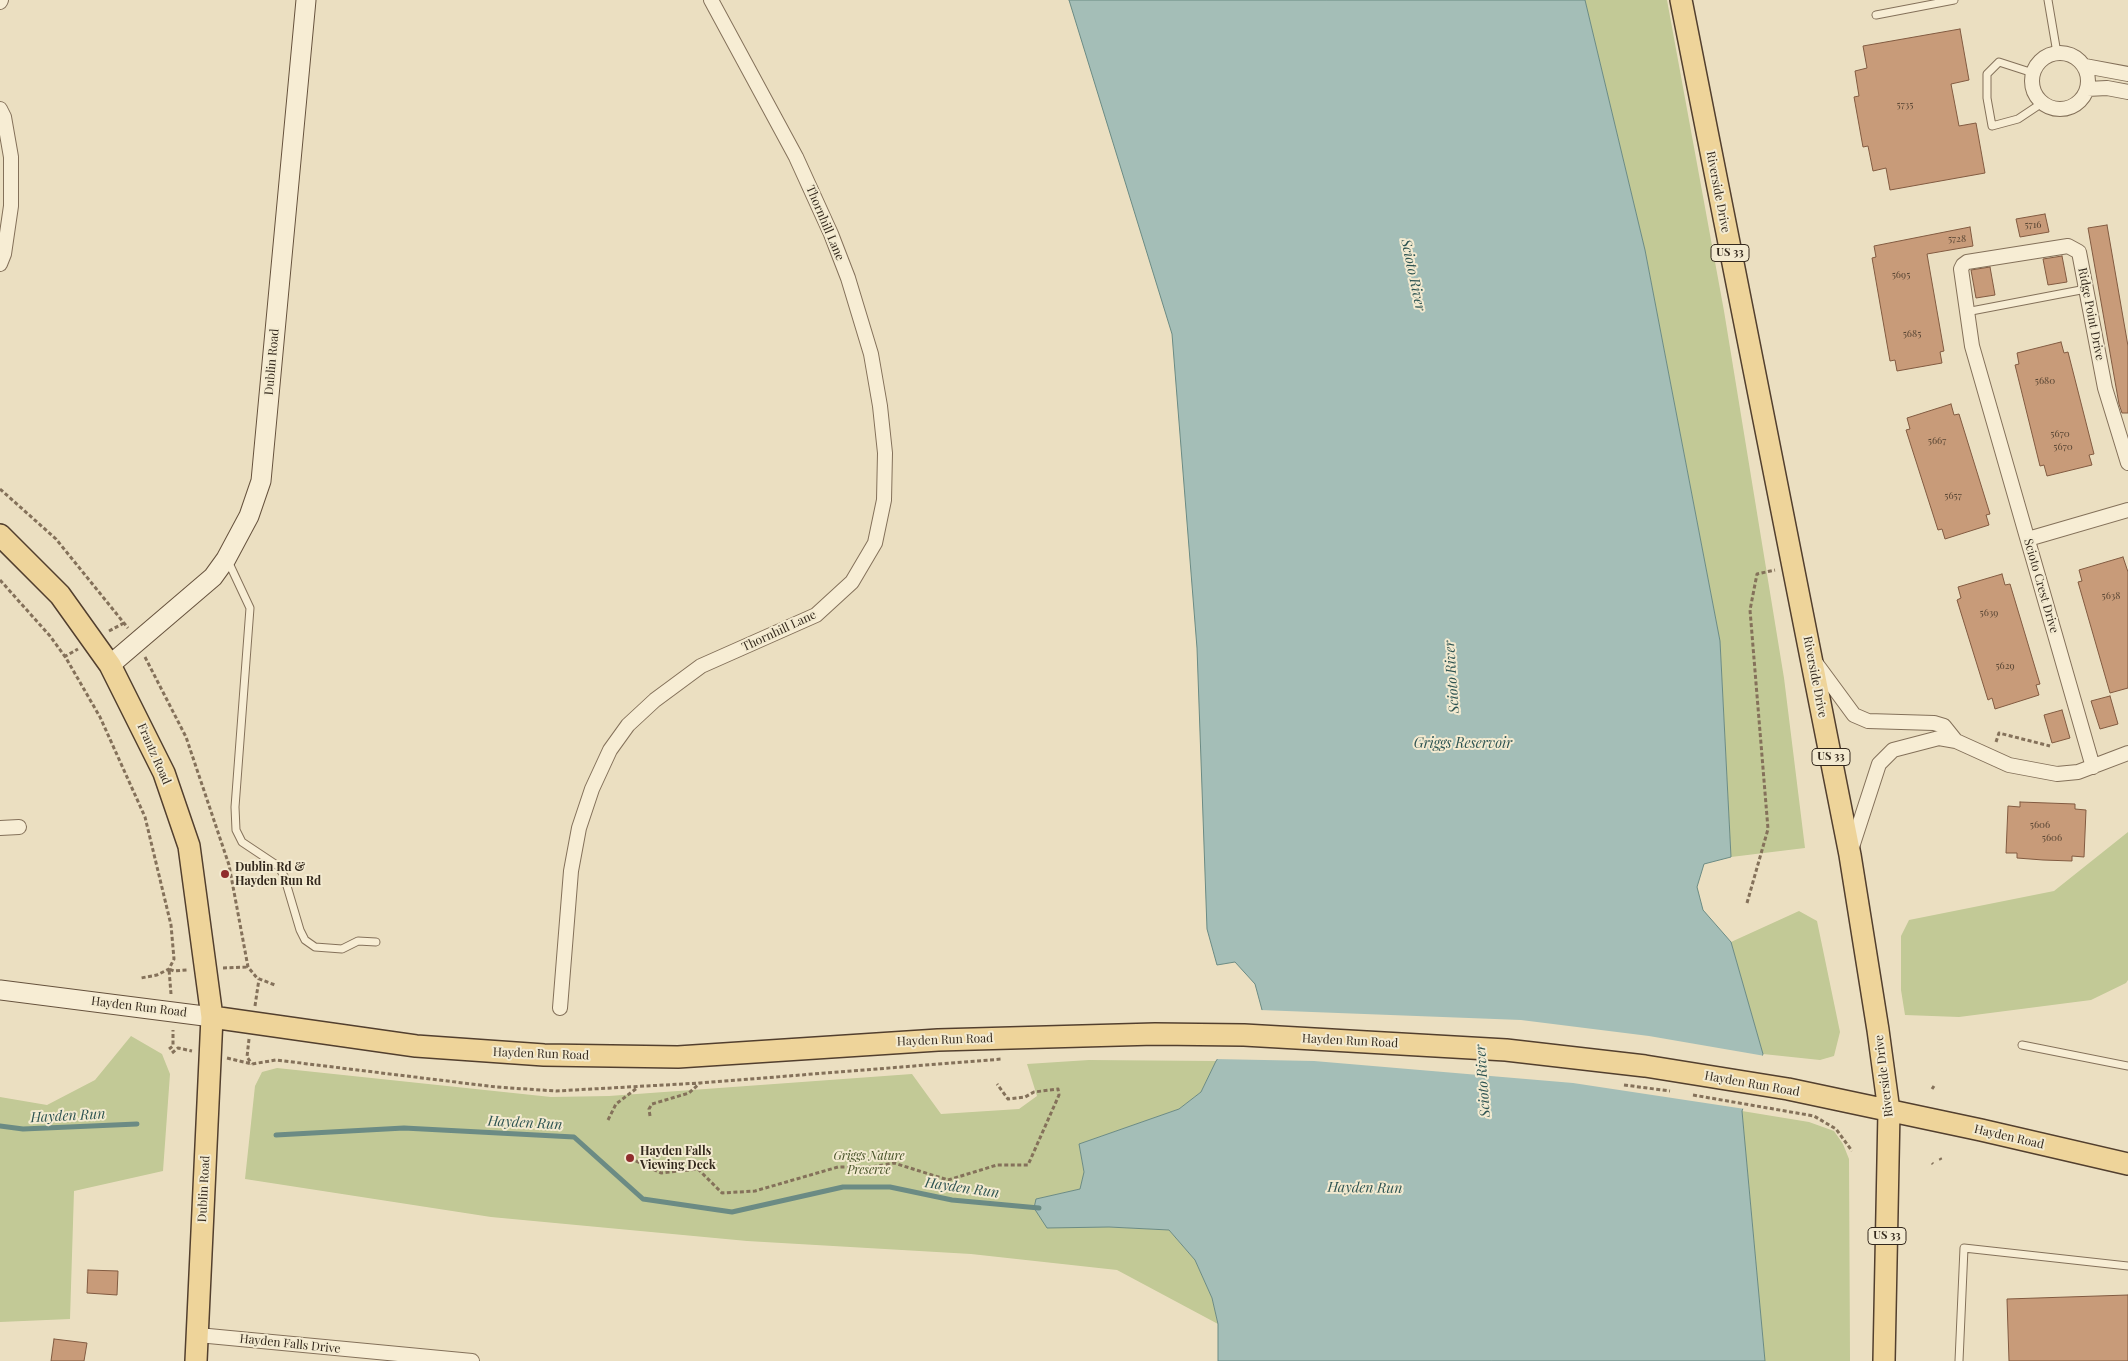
<!DOCTYPE html>
<style>
body{margin:0}
canvas{display:block;background:#ebdfc1}
</style>
<canvas width="2128" height="1361"></canvas>
<script>
const context = document.querySelector('canvas').getContext('2d');
context.lineJoin = 'round';
function fill(path, color) {
  context.fillStyle = color;
  context.fill(path, 'evenodd');
}
function shape(rows) {
  const path = new Path2D();
  for (const r of rows) {
    if (r.length === 3) {
      path.moveTo(r[0] + r[2], r[1]);
      path.arc(r[0], r[1], r[2], 0, 2 * Math.PI);
      continue;
    }
    path.moveTo(r[0], r[1]);
    for (let i = 2; i < r.length; i += 2) path.lineTo(r[i], r[i + 1]);
  }
  return path;
}
function strokePath(path, color, width, dash) {
  context.strokeStyle = color;
  context.lineWidth = width;
  context.lineCap = dash ? 'butt' : 'round';
  context.setLineDash(dash || []);
  context.stroke(path);
}
function write(font, color, halo, rows, align = 'center') {
  context.font = font + ' "Playfair Display",serif';
  context.lineWidth = 4;
  context.setLineDash([]);
  context.textBaseline = 'middle';
  context.strokeStyle = halo;
  context.fillStyle = color;
  for (const [text, x, y, turn = 0] of rows) {
    context.save();
    context.translate(x, y);
    context.rotate((+turn || 0) * Math.PI / 180);
    context.textAlign = isNaN(turn) ? turn : align;
    if (halo) context.strokeText(text, 0, 0);
    context.fillText(text, 0, 0);
    context.restore();
  }
}
fill(shape([
 [1585,0,1667,0,1724,311,1784,678,1805,848,1731,857,1720,641,1645,250],
 [2128,832,2128,980,2126,983,2091,1000,1959,1017,1905,1015,1901,990,1901,936,1909,920,2054,891],
 [1799,911,1817,921,1840,1032,1834,1056,1820,1060,1763,1054,1731,942],
 [131,1036,162,1054,170,1074,163,1171,74,1191,70,1319,0,1322,0,1097,47,1105,95,1080],
 [1089,1060,1216,1061,1201,1092,1179,1109,1079,1144,1084,1173,1080,1189,1036,1199,1109,1227,1169,1230,1195,1260,1212,1298,1218,1324,1117,1270,971,1254,747,1241,491,1217,245,1179,255,1086,262,1072,277,1068,551,1097,609,1096,912,1074,941,1114,1019,1109,1037,1096,1027,1064],
 [1742,1111,1809,1122,1834,1131,1843,1144,1849,1159,1850,1361,1765,1361]
]), '#c2c996');
const water = shape([
 [1069,0,1585,0,1645,250,1720,641,1731,857,1704,864,1697,887,1703,910,1731,942,1763,1054,1742,1111,1765,1361,1218,1361,1218,1324,1212,1298,1195,1260,1169,1230,1109,1227,1047,1228,1034,1208,1036,1199,1080,1189,1084,1172,1079,1144,1179,1109,1201,1092,1216,1061,1226,1047,1268,1032,1255,984,1235,962,1217,965,1207,929,1197,648,1172,334,1069,0]
]);
fill(water, '#a4beb7');
strokePath(water, '#6b8b84', 1);
fill(shape([
 [1260,1010,1521,1020,1649,1036,1765,1056,1745,1109,1573,1083,1314,1061,1214,1059,1225,1045,1265,1031]
]), '#ebdfc1');
strokePath(shape([
 [0,1126,23,1129,137,1124],
 [276,1135,404,1128,574,1137,643,1199,732,1212,843,1187,890,1187,952,1200,1039,1208]
]), '#6b8b84', 5);
const building = shape([
 [1960,29,1969,80,1951,84,1959,126,1976,123,1985,173,1890,190,1886,168,1873,171,1868,146,1863,147,1854,97,1859,96,1855,71,1867,68,1863,46,1960,29],
 [2045,214,2049,232,2020,237,2016,219,2045,214],
 [2107,225,2128,346,2128,413,2122,413,2119,404,2088,228,2107,225],
 [1970,227,1973,246,1927,254,1944,351,1940,352,1942,363,1897,371,1895,360,1890,361,1872,258,1876,257,1874,246,1970,227],
 [2062,256,2067,282,2048,285,2043,259,2062,256],
 [1990,267,1995,295,1976,298,1971,270,1990,267],
 [2061,342,2064,353,2068,352,2094,454,2089,455,2092,465,2047,476,2044,465,2040,466,2015,365,2019,364,2017,353,2061,342],
 [1951,404,1954,415,1959,414,1990,514,1986,515,1989,525,1945,539,1942,529,1938,530,1906,430,1910,429,1907,418,1951,404],
 [2123,557,2128,572,2128,688,2110,693,2078,582,2082,581,2079,570,2123,557],
 [2002,574,2005,585,2010,584,2040,684,2036,685,2039,695,1995,709,1992,698,1988,700,1957,600,1961,598,1958,587,2002,574],
 [2110,696,2118,724,2100,729,2091,701,2110,696],
 [2062,710,2070,738,2052,743,2044,715,2062,710],
 [2020,802,2075,804,2075,809,2086,810,2084,857,2072,856,2072,861,2043,860,2017,858,2017,853,2006,853,2008,806,2020,807,2020,802],
 [88,1270,118,1271,117,1295,87,1293,88,1270],
 [2128,1295,2128,1361,2009,1361,2007,1299,2128,1295],
 [54,1339,87,1343,84,1361,51,1361,54,1339]
]);
fill(building, '#c89b79');
strokePath(building, '#825b41', 1);
const lane = shape([
 [2048,0,2057,53],
 [1876,15,1954,0],
 [2033,73,1999,62,1987,74,1987,98,1992,126,2018,119,2042,103],
 [1966,312,2086,289],
 [228,561,250,608,235,807,236,830,242,842,278,866,284,876,300,930,305,940,315,947,342,949,358,941,376,942],
 [2022,1045,2128,1066],
 [1959,1361,1964,1248,2128,1266]
]);
const street = shape([
 [0,2,1,0],
 [2060,81,28],
 [2085,66,2128,74],
 [2087,89,2107,88,2128,92],
 [0,109,4,117,11,157,11,206,4,254,0,264],
 [2028,539,2128,510],
 [1815,662,1854,715,1868,721,1934,723,1944,726,1956,741],
 [2093,767,1972,346,1961,269,1963,265,1967,262,2068,246,2079,252,2105,388,2128,463],
 [0,828,19,827],
 [1851,850,1879,764,1893,750,1939,738,1956,741,2009,765,2057,774,2078,772,2128,753],
 [560,1008,571,871,579,828,592,789,610,750,628,725,655,700,701,666,816,615,852,582,875,543,884,500,885,453,880,406,871,354,848,278,831,234,796,157,711,0],
 [198,1335,472,1361]
]);
const secondary = shape([
 [110,665,213,577,226,559,249,516,261,481,306,0],
 [0,990,212,1017]
]);
const primary = shape([
 [1681,0,1850,855,1878,1030,1889,1111,1884,1361],
 [0,535,60,595,110,665,164,773,189,846,212,1017,196,1361],
 [212,1017,416,1046,544,1055,678,1057,938,1040,1155,1034,1244,1035,1506,1050,1645,1066,1788,1089,1981,1130,2128,1164]
]);
strokePath(lane, '#84715a', 9);
strokePath(street, '#84715a', 16);
strokePath(secondary, '#66523d', 21);
strokePath(primary, '#523f2e', 24);
strokePath(shape([
 [0,489,56,539,128,628],
 [0,580,50,636,66,658,100,717,145,817,171,925,174,959,169,969,157,975,141,978],
 [109,631,124,623],
 [64,657,78,649],
 [145,657,186,737,229,865,248,967,257,978,275,985],
 [1996,742,1999,733,2050,746],
 [1747,903,1768,829,1750,610,1757,574,1775,570],
 [223,968,248,967],
 [171,994,169,969,174,971,187,970],
 [255,1006,259,979],
 [249,1039,247,1057,252,1064],
 [169,1049,173,1046,173,1030],
 [172,1053,178,1048,192,1051],
 [227,1058,252,1064,276,1060,496,1087,556,1091,700,1083,1002,1059],
 [1624,1085,1670,1091],
 [1932,1089,1934,1086],
 [1693,1095,1814,1116,1836,1129,1852,1151],
 [650,1116,649,1109,652,1104,689,1093,700,1083],
 [608,1120,616,1104,637,1088],
 [630,1158,661,1173,698,1169,722,1193,755,1191,838,1167,871,1167,894,1163,948,1180,997,1165,1028,1165,1059,1095,1058,1089,1034,1092,1025,1097,1008,1099,997,1084],
 [1940,1158,1941,1160],
 [1932,1163,1933,1164]
]), '#84715a', 3, [4, 2.5]);
strokePath(lane, '#f7edd4', 7);
strokePath(street, '#f7edd4', 14);
strokePath(secondary, '#f7edd4', 19);
strokePath(primary, '#eed49a', 21);
for (const [x, y, r, color] of [
 [225,874,5,"#902d2d"],
 [630,1158,5,"#902d2d"]
]) {
  const dot = new Path2D();
  dot.arc(x, y, r, 0, 2 * Math.PI);
  context.fillStyle = color;
  context.fill(dot);
  strokePath(dot, '#f3ead0', 2);
}
write('10px', '#594634', null, [
 ["5735",1905,105],
 ["5716",2033,225],
 ["5728",1957,239],
 ["5695",1901,275],
 ["5685",1912,334],
 ["5680",2045,381],
 ["5670",2060,434],
 ["5667",1937,441],
 ["5670",2063,447],
 ["5657",1953,496],
 ["5638",2111,596],
 ["5639",1989,613],
 ["5629",2005,666],
 ["5606",2040,825],
 ["5606",2052,838]
]);
for (const [x, y, w] of [
 [1730,253,38],
 [1831,757,38],
 [1887,1236,38]
]) {
  const box = new Path2D();
  box.roundRect(x - w / 2, y - 8.5, w, 17, 4);
  context.fillStyle = '#f3ead0';
  context.fill(box);
  strokePath(box, '#34291d', 1);
}
write('bold 11px', '#34291d', null, [
 ["US 33",1730,253],
 ["US 33",1831,757],
 ["US 33",1887,1236]
]);
write('12px', '#34291d', '#f3ead0', [
 ["Riverside Drive",1718,192,79],
 ["Thornhill Lane",825,223,67],
 ["Ridge Point Drive",2091,314,79],
 ["Dublin Road",272,362,-85],
 ["Scioto Crest Drive",2041,586,74],
 ["Thornhill Lane",779,631,-25],
 ["Riverside Drive",1815,677,79],
 ["Frantz Road",154,754,66],
 ["Hayden Run Road",139,1007,7],
 ["Hayden Run Road",945,1040,-2],
 ["Hayden Run Road",1350,1041,3],
 ["Hayden Run Road",541,1054,2],
 ["Riverside Drive",1884,1076,-97],
 ["Hayden Run Road",1752,1084,10],
 ["Hayden Road",2009,1137,13],
 ["Dublin Road",204,1189,-87],
 ["Hayden Falls Drive",290,1344,6]
]);
write('bold 12px', '#34291d', '#f3ead0', [
 ["Dublin Rd &",235,867],
 ["Hayden Run Rd",235,881],
 ["Hayden Falls",640,1151],
 ["Viewing Deck",640,1165]
], 'left');
write('italic 12px', '#445025', '#f3ead0', [
 ["Griggs Nature",869,1156],
 ["Preserve",869,1170]
]);
write('italic 14px', '#2d5351', '#f3ead0', [
 ["Scioto River",1413,275,78],
 ["Scioto River",1452,677,-94],
 ["Griggs Reservoir",1463,744],
 ["Scioto River",1483,1081,-94],
 ["Hayden Run",68,1116,-3],
 ["Hayden Run",525,1123,3],
 ["Hayden Run",962,1188,8],
 ["Hayden Run",1365,1188,1]
]);
</script>
